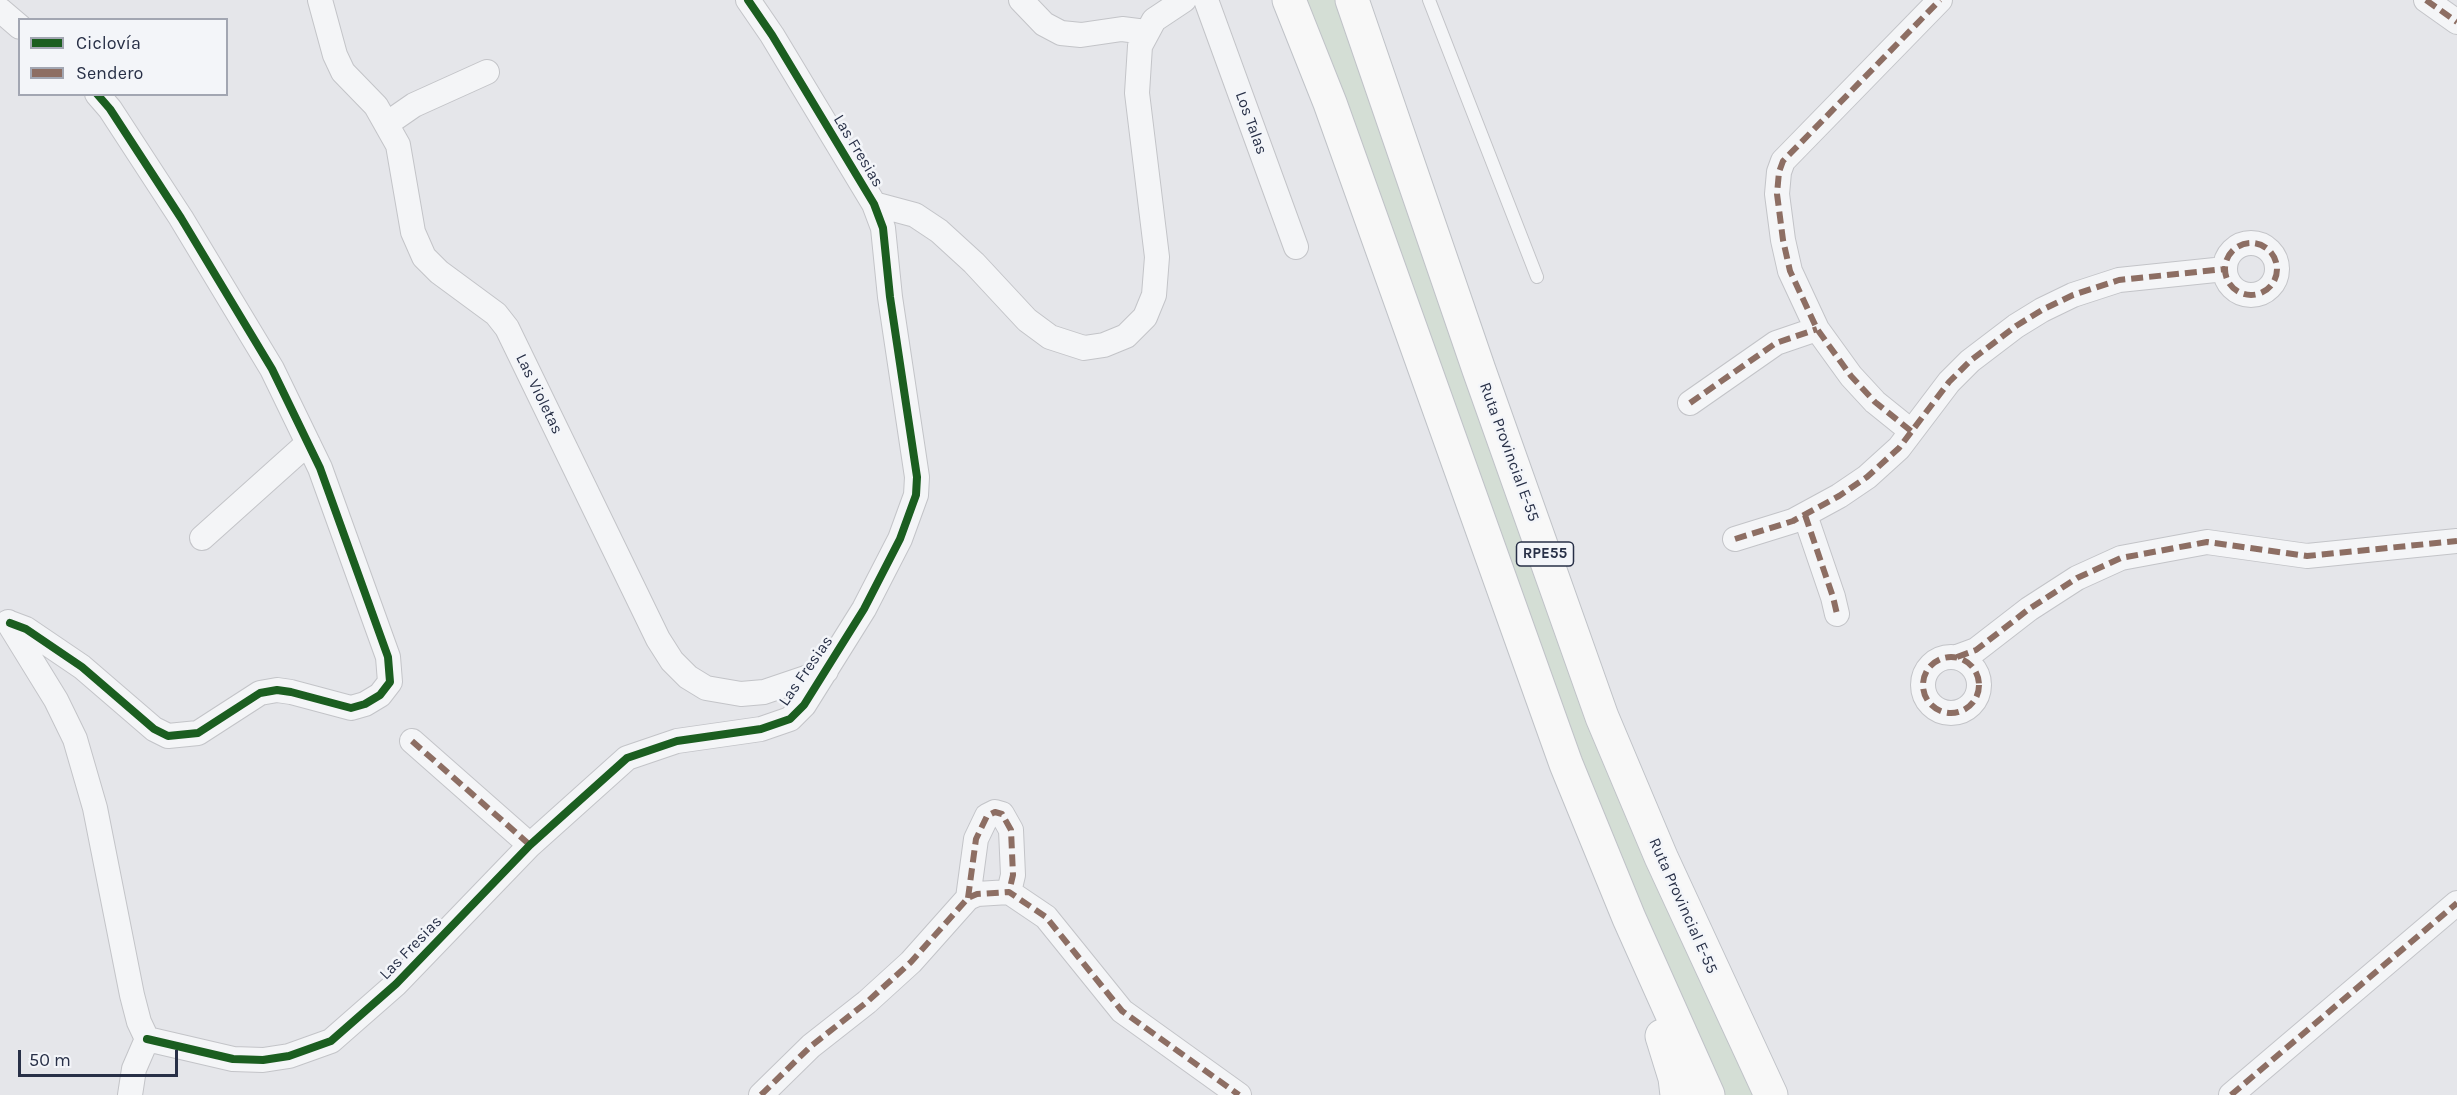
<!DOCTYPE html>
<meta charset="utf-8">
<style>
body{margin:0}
#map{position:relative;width:2457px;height:1095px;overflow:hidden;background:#e5e6ea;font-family:Karla,sans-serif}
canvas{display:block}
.legend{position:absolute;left:18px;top:18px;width:210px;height:78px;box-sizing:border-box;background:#f3f5f9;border:2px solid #a2a6b2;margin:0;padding:8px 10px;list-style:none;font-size:18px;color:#283047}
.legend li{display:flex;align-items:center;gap:12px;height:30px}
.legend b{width:30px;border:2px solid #a2a6b2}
.scale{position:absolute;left:18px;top:1050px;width:160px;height:27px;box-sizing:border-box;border:3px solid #283047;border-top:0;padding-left:8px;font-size:18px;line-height:21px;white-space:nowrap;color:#283047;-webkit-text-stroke:4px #f3f5f9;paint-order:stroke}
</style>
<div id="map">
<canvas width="2457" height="1095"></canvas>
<ul class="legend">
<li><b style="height:8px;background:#1b5e20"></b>Ciclovía</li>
<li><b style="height:8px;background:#8d6e63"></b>Sendero</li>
</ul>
<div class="scale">50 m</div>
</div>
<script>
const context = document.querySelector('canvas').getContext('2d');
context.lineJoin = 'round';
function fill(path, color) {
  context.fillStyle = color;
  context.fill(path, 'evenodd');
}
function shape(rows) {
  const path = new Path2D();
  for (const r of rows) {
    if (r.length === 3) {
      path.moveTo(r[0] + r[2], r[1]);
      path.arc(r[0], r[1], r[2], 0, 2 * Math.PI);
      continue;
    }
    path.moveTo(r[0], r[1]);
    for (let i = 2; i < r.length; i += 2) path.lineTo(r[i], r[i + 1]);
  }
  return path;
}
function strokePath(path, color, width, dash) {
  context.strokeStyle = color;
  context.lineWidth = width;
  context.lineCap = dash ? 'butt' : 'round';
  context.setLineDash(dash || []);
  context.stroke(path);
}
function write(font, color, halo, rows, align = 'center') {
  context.font = font + ' Karla,sans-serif';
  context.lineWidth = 5;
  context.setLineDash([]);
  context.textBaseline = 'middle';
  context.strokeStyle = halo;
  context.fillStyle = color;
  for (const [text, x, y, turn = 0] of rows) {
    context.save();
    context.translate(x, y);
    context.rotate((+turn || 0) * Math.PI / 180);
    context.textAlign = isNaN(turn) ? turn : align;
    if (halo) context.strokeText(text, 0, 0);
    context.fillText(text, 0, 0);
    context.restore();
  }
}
fill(shape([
 [1301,0,1339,0,1758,1095,1720,1095,1640,917]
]), '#d4ded5');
const lane = shape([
 [1429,0,1537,277]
]);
const street = shape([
 [320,0,335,55,343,72,376,106,398,145,413,232,424,257,439,272,496,314,507,328,658,639,672,661,688,677,706,688,741,694,764,692,826,671],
 [1021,0,1044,24,1061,33,1081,35,1122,29,1146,32],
 [1206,0,1296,247],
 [2426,0,2457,22],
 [0,10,20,27],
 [388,123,414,105,487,72],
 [874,204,915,215,939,231,974,263,1027,320,1050,337,1084,348,1104,345,1126,336,1145,317,1154,295,1157,257,1137,93,1140,46,1154,20,1184,0],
 [2251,269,26],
 [1690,403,1776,343,1817,329],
 [1911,431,1875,402,1851,376,1817,329,1790,271,1783,240,1777,194,1779,172,1783,161,1940,0],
 [1805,515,1833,597,1837,614],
 [202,538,308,443],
 [1735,539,1793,521,1839,496,1867,477,1899,448,1949,382,1970,361,2016,326,2042,310,2073,295,2119,280,2225,269],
 [8,622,56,700,75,739,95,808,132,995,139,1022,147,1039],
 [10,623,26,629,82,667,154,729,168,736,198,733,260,693,277,690,291,692,351,708,365,704,380,695,390,682,388,657,320,468,272,369,181,218,110,109,97,94],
 [1951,685,28],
 [1957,657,1976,650,2029,609,2077,578,2121,558,2207,542,2307,556,2457,541],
 [412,741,530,845],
 [968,898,976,839,987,816,995,812,1002,814,1011,830,1013,875,1009,892],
 [147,1039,233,1059,263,1060,289,1056,331,1041,396,984,530,845,627,758,677,741,761,729,790,719,804,705,864,609,900,539,916,495,917,477,890,297,883,228,874,204,772,35,748,0],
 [130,1095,134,1069,147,1039],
 [761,1095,811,1046,867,1002,911,962,968,898,977,894,1009,892,1046,917,1122,1011,1239,1095],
 [2231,1095,2457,903]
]);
const primary = shape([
 [1289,0,1330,103,1566,764,1629,918,1708,1095],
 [1352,0,1479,370,1602,717,1661,857,1771,1095],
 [1662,1036,1675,1078,1677,1095]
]);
strokePath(lane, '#c3c4c8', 14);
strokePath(street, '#c3c4c8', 26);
strokePath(primary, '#c0c3c8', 35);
strokePath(lane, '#f4f5f7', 12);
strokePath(street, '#f4f5f7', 24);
strokePath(primary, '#f8f8f8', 33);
strokePath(shape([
 [2426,0,2457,22],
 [2251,269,26],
 [1690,403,1776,343,1817,329],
 [1911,431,1875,402,1851,376,1817,329,1790,271,1783,240,1777,194,1779,172,1783,161,1940,0],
 [1805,515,1833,597,1837,614],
 [1735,539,1793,521,1839,496,1867,477,1899,448,1949,382,1970,361,2016,326,2042,310,2073,295,2119,280,2225,269],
 [1951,685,28],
 [1957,657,1976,650,2029,609,2077,578,2121,558,2207,542,2307,556,2457,541],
 [412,741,530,845],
 [968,898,976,839,987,816,995,812,1002,814,1011,830,1013,875,1009,892],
 [761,1095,811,1046,867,1002,911,962,968,898,977,894,1009,892,1046,917,1122,1011,1239,1095],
 [2231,1095,2457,903]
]), '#8d6e63', 6, [12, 6]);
strokePath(shape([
 [10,623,26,629,82,667,154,729,168,736,198,733,260,693,277,690,291,692,351,708,365,704,380,695,390,682,388,657,320,468,272,369,181,218,110,109,97,94],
 [147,1039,233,1059,263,1060,289,1056,331,1041,396,984,530,845,627,758,677,741,761,729,790,719,804,705,864,609,900,539,916,495,917,477,890,297,883,228,874,204,772,35,748,0]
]), '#1b5e20', 8);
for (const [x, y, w] of [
 [1545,554,57]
]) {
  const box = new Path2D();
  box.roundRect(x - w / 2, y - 12, w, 24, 4.5);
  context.fillStyle = '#f3f5f9';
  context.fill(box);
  strokePath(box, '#283047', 1.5);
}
write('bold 15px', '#283047', null, [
 ["RPE55",1545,554]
]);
write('16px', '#283047', '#f3f5f9', [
 ["Los Talas",1251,123,70],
 ["Las Fresias",858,151,59],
 ["Las Violetas",539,394,64],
 ["Ruta Provincial E-55",1509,452,70],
 ["Las Fresias",806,671,-55],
 ["Ruta Provincial E-55",1683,906,66],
 ["Las Fresias",411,948,-46]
]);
</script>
